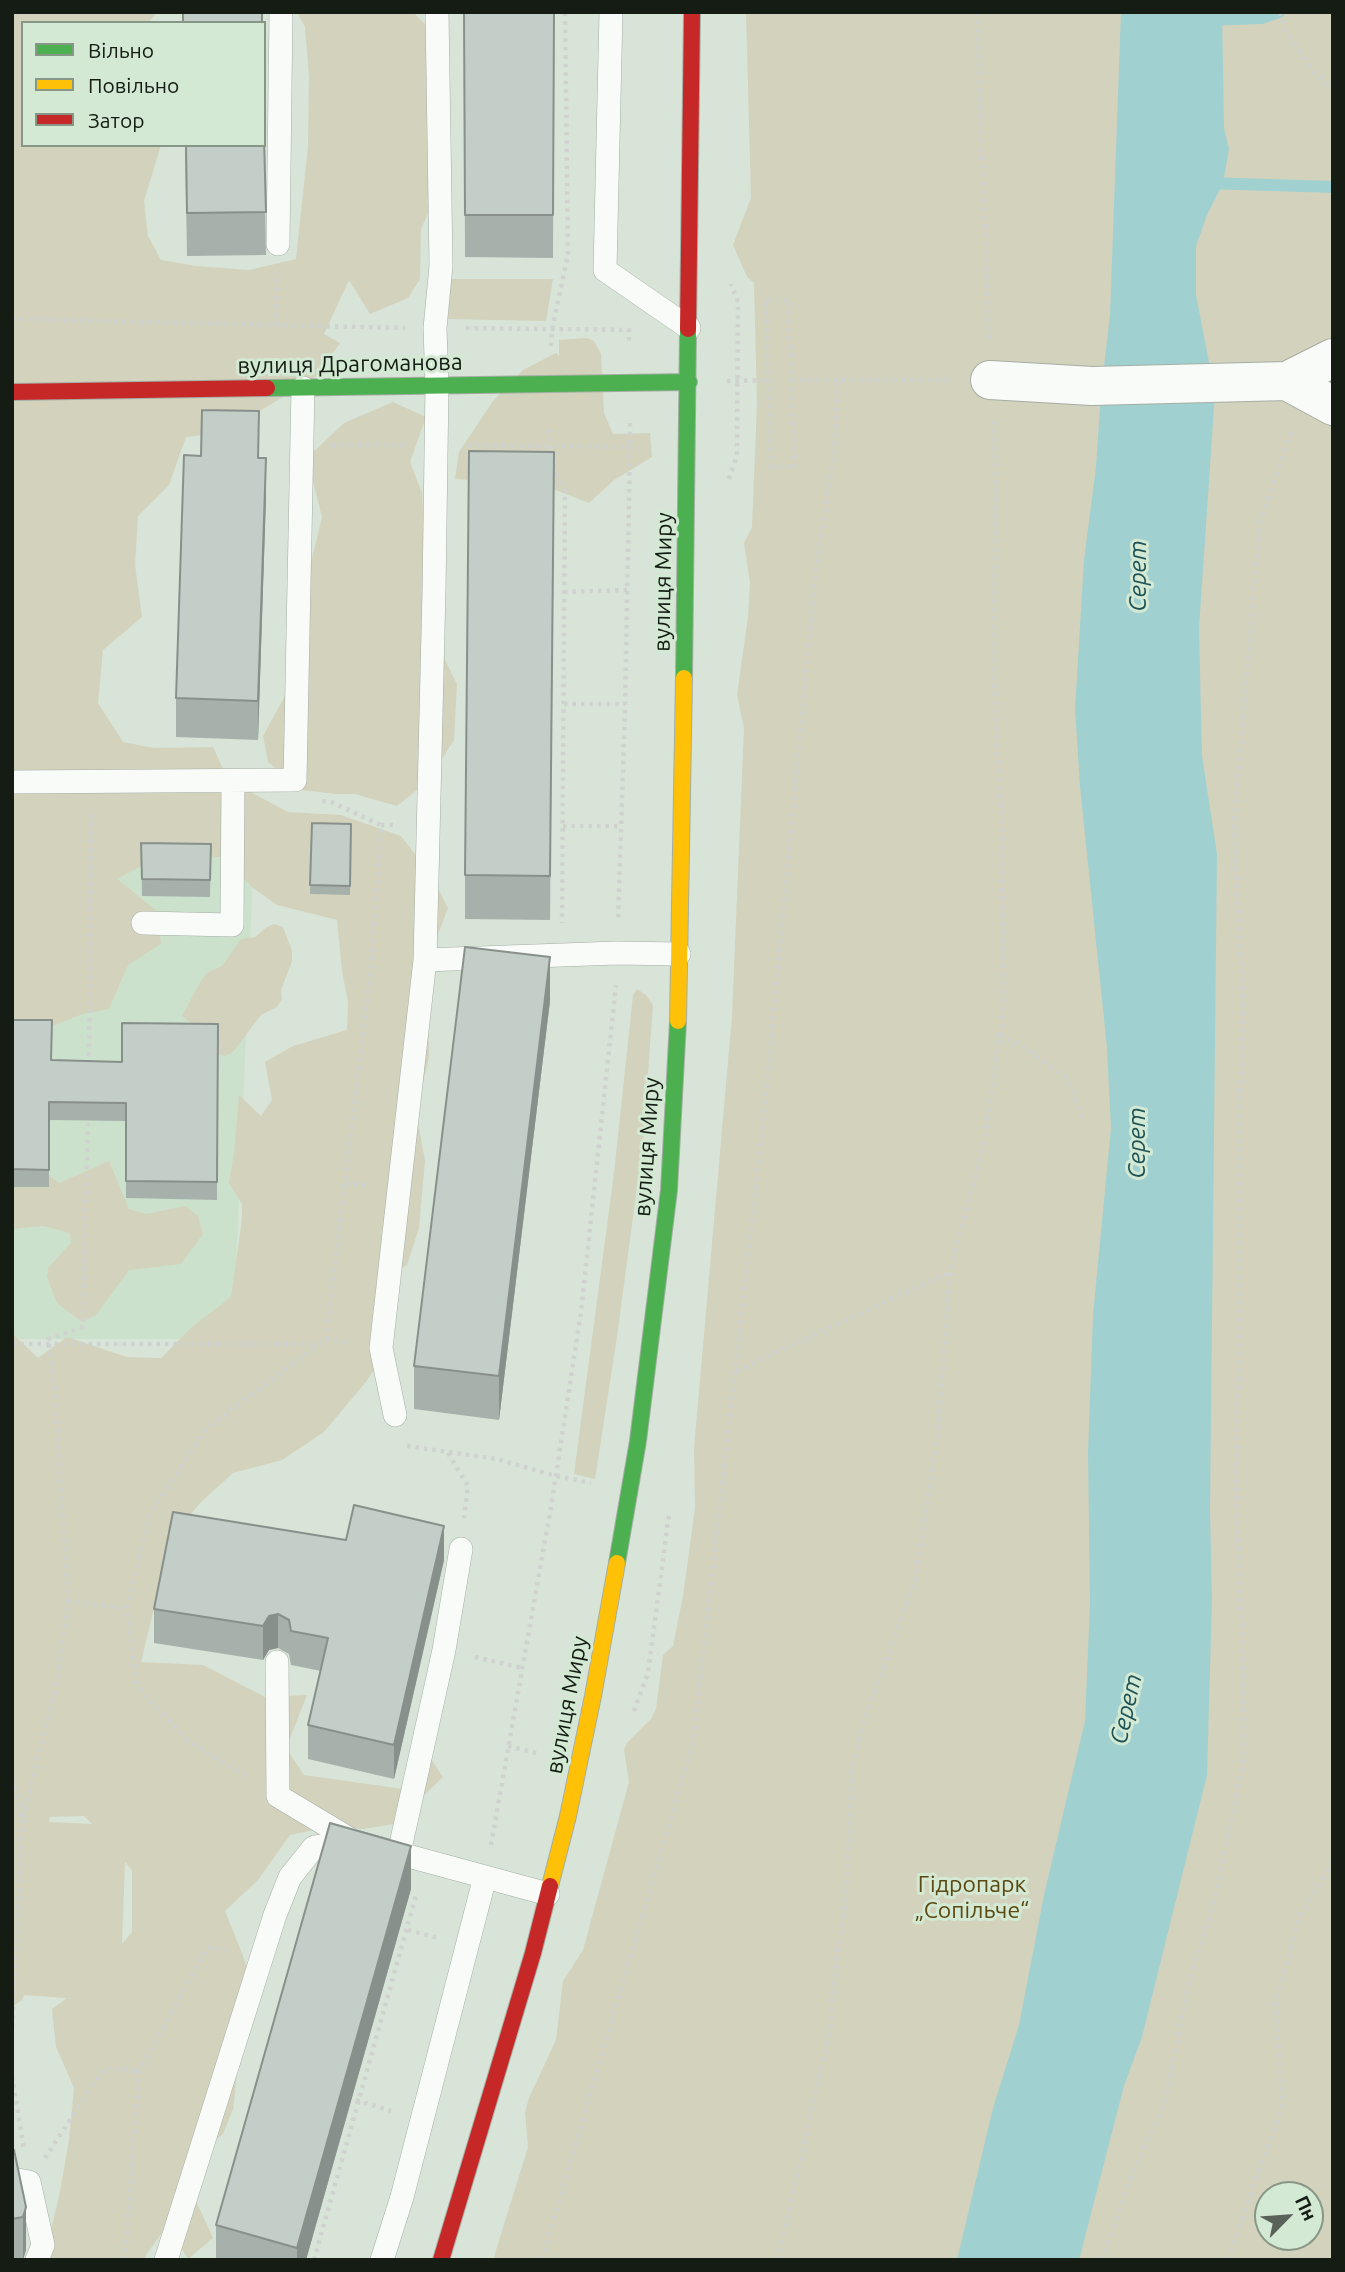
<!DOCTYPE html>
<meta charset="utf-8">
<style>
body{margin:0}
#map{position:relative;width:1345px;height:2272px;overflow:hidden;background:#d8e4d8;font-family:Ubuntu,sans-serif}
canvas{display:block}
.frame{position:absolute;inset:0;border:14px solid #141c14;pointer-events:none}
.legend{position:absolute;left:21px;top:21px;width:245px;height:126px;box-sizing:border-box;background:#d3e9d3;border:2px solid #879787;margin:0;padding:9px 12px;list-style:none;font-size:21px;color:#141c14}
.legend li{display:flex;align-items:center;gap:14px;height:35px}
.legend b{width:35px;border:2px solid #879787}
.north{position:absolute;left:1254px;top:2181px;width:70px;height:70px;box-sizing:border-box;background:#d3e9d3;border:2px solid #879787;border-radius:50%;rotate:65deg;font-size:19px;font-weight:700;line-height:28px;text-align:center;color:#141c14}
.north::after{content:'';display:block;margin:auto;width:24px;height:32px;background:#596259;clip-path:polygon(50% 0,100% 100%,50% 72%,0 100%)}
</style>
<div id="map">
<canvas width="1345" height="2272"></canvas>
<div class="frame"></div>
<ul class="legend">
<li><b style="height:9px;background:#4caf50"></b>Вільно</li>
<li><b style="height:9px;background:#ffc107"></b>Повільно</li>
<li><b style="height:9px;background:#c62828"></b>Затор</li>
</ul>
<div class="north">Пн</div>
</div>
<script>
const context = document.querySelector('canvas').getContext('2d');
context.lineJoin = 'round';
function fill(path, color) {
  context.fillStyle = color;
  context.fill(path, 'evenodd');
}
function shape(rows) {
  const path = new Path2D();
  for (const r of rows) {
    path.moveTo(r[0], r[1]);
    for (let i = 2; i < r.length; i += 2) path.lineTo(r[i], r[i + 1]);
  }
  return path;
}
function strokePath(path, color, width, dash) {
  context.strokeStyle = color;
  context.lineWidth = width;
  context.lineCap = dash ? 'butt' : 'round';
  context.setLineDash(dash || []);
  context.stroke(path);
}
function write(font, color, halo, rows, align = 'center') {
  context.font = font + ' Ubuntu,sans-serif';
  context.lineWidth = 6;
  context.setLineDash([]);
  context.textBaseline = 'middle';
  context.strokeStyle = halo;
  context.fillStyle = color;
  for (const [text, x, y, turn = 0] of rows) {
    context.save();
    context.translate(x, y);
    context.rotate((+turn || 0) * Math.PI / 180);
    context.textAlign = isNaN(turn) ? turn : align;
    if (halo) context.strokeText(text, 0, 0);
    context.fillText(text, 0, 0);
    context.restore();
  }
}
fill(shape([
 [12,825,255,828,233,1339,12,1339]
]), '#cce1cc');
fill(shape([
 [13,12,157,12,148,23,23,23,23,145,161,145,144,201,148,236,161,260,196,266,249,270,296,259,308,147,309,77,305,27,297,12,413,12,448,47,447,170,421,229,420,279,408,298,370,314,349,280,324,334,340,343,317,376,255,414,238,431,186,437,169,485,138,516,135,565,142,617,103,650,98,703,123,742,154,748,213,747,228,780,288,812,341,815,401,836,430,873,448,908,427,963,429,1058,416,1111,425,1161,419,1228,407,1265,385,1278,384,1356,365,1383,324,1432,282,1460,233,1473,200,1503,166,1545,156,1600,141,1662,203,1665,265,1697,307,1695,286,1748,304,1775,403,1789,415,1736,443,1777,394,1824,363,1829,329,1827,290,1835,258,1880,225,1911,243,1956,257,2001,240,2048,233,2109,223,2134,202,2151,190,2188,213,2238,188,2259,167,2226,146,2255,145,2260,44,2260,60,2192,69,2140,74,2088,56,2047,52,2009,67,1998,24,1995,22,2000,12,2007,12,1333,38,1358,67,1337,127,1357,161,1358,192,1327,231,1297,242,1219,242,1204,229,1183,234,1153,239,1095,261,1116,272,1100,265,1062,293,1046,347,1030,348,1002,342,971,337,920,277,905,253,888,222,857,160,856,117,879,158,912,161,944,128,965,109,1009,82,1014,43,1030,12,1025],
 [84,1816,92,1824,49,1822,50,1817],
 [125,1862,132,1870,132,1932,122,1944],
 [746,12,1333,12,1333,2260,493,2260,528,2147,525,2113,529,2098,556,2040,563,1981,583,1950,629,1782,624,1750,627,1743,651,1719,656,1709,663,1655,673,1646,683,1596,695,1508,694,1448,732,1016,744,728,737,695,748,617,750,583,744,543,752,527,757,404,754,283,747,277,733,245,751,198],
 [1268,2195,1310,2195,1310,2237,1268,2237],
 [451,279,553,279,546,321,448,319],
 [587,338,594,341,601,354,604,413,613,434,650,433,652,457,614,480,589,503,553,489,503,482,455,479,459,452,493,401,523,370,556,353,559,356,559,340],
 [393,402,426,417,410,462,422,493,424,530,439,648,457,684,454,740,428,781,397,806,355,794,335,794,302,790,268,762,263,736,300,668,310,625,307,579,322,517,307,458,344,423],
 [274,924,283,927,292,951,292,961,281,990,282,999,277,1007,261,1015,233,1052,225,1056,217,1054,203,1032,182,1016,202,979,207,973,222,966,241,939,255,937,267,927],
 [637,989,646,995,653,1005,643,1142,617,1337,595,1479,574,1474,614,1173,633,995],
 [109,1161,129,1209,146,1214,185,1206,198,1216,203,1234,181,1264,129,1270,97,1314,82,1322,57,1303,47,1277,48,1268,71,1243,70,1233,43,1226,12,1229,12,1179,44,1172,59,1183]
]), '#d3d2bc');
fill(shape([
 [1121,12,1222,12,1224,128,1229,149,1223,183,1207,215,1196,246,1196,295,1215,393,1199,628,1202,756,1217,854,1210,1509,1212,1600,1207,1775,1142,2037,1124,2086,1079,2260,957,2260,993,2108,1019,2025,1044,1895,1085,1721,1090,1603,1088,1453,1093,1315,1111,1128,1107,1048,1080,786,1075,709,1084,560,1096,467,1101,392,1110,315]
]), '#a1d0d0');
strokePath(shape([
 [1207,20,1261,18,1279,12],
 [1207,183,1333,187]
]), '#a1d0d0', 12);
const lane = shape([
 [611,12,605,270,689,328],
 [278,244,281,12],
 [12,782,295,780,303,388],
 [143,923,232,925,233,781],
 [425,960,617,953,679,954],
 [395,1415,381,1348,425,960,434,591,437,386,435,328,441,266,437,12],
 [277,1662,278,1796,353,1841],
 [399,1853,444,1650,461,1549],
 [12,2179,29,2182,43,2245,37,2260],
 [166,2260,275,1915,290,1877,314,1847,353,1841,548,1894],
 [382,2260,402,2197,485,1877]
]);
const street = shape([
 [990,380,1092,386,1287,381,1333,358],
 [1287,381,1333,406]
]);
const fast = shape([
 [267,388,689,382],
 [684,678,688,329],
 [617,1563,638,1441,669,1190,678,1021]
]);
const slow = shape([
 [678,1021,684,678],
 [550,1886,568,1816,593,1696,617,1563]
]);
const jam = shape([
 [688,329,692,12],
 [12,392,267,388],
 [441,2260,533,1953,550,1886]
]);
strokePath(lane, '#a4aea4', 24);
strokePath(street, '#a4aea4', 40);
strokePath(fast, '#a4aea4', 18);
strokePath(slow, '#a4aea4', 18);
strokePath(jam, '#a4aea4', 18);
strokePath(shape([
 [977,12,989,343],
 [1280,12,1285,29,1313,71,1333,89],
 [766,300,789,300,794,467,771,467,766,300],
 [12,319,405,328],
 [276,325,277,273],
 [466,328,629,330,629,345],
 [551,346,552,330,568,254,565,12],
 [791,380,950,380],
 [727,381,768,380],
 [630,423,630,447],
 [332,445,403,445],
 [468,445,630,447,625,709,618,920],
 [550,458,550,424],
 [552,466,565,491,562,923],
 [729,479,737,455,738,302,731,284],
 [564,592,627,590],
 [564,704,625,704],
 [381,825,397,825],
 [563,826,622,826],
 [999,1036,1023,1046,1065,1077,1074,1093,1083,1122],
 [89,1064,91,814],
 [345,1183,367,1186],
 [326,1339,349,1343],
 [12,1344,319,1344],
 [736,1371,950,1272],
 [407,1446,497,1459,556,1476,591,1483],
 [448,1453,468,1486,464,1518],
 [68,1601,127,1608],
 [475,1657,522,1668],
 [634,1711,648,1673,669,1514],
 [508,1746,541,1754],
 [246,1776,189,1742,137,1686,127,1608,149,1515,207,1428,326,1339,372,958,381,825,331,802,319,801],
 [12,1779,23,1818,12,2027],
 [23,1818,56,1687,68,1601,54,1382,48,1339,83,1327,88,1120],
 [491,1845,552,1501,581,1312,616,985],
 [408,1930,438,1938],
 [12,2076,24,2150],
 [356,2100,391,2111],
 [45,2158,104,2068,139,2071],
 [125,2260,139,2071,208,1947,230,1950],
 [314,2260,417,1892],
 [542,2260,693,1742,763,1124,816,568,834,454,838,380],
 [778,2260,831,2025,833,1986,846,1899,852,1770,866,1715,916,1577,938,1432,950,1272,985,1138,1004,1005,1001,809,993,664,996,484,993,421],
 [1102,2260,1132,2175,1165,2102,1189,1981,1212,1910,1243,1764,1243,1674,1236,1476,1240,1327,1240,1104,1243,1003,1234,823,1260,521,1293,428],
 [1228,2260,1282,2106,1276,2001,1300,1915,1333,1861]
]), '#cfd2cf', 4.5, [3.5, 5]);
strokePath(lane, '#f9fbf9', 23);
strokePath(street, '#f9fbf9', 38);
strokePath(fast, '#4caf50', 16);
strokePath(slow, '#ffc107', 16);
strokePath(jam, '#c62828', 16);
fill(shape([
 [464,12,554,12,553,258,465,257],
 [185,145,264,145,266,255,187,256],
 [258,458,266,497,258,740,176,737,176,698],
 [554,495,550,920,465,919,465,875],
 [312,823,351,824,350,895,310,894],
 [141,843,211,844,210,897,142,896],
 [550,1001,499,1420,414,1409,414,1366],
 [12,1020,52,1060,122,1062,218,1024,217,1200,126,1198,126,1121,49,1120,49,1187,12,1187],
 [444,1560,394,1779,308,1759,308,1725,321,1671,291,1665,289,1654,278,1648,269,1650,263,1660,154,1643,154,1609],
 [411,1889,306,2260,216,2260,216,2225],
 [12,2149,26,2207,26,2250,23,2260,12,2260]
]), '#a7b1ab');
fill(shape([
 [266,458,266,497,258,740,258,701],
 [550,957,550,1001,499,1420,499,1376],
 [444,1526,444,1560,394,1779,394,1745],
 [278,1614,278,1648,269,1650,263,1660,263,1626,269,1616],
 [411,1846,411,1889,306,2260,297,2260,297,2248],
 [26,2207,26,2250,23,2260,23,2217]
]), '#88908b');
const building = shape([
 [183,12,262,12,262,23,183,23,183,12],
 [464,12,554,12,553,215,465,215,464,12],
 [264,137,266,212,187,213,186,145,264,145,264,137],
 [202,410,259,411,258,458,266,458,258,701,176,698,184,455,201,456,202,410],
 [469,451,554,452,550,876,465,875,469,451],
 [312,823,351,824,350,886,310,885,312,823],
 [141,843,211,844,210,880,142,879,141,843],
 [465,947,550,957,499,1376,414,1366,465,947],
 [12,1020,52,1020,51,1060,122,1062,122,1023,218,1024,217,1182,126,1181,126,1103,49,1102,49,1170,12,1169,12,1020],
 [354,1505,444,1526,394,1745,308,1725,328,1638,291,1631,289,1620,278,1614,269,1616,263,1626,154,1609,173,1512,346,1540,354,1505],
 [330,1823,411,1846,297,2248,216,2225,330,1823],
 [12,2149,14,2150,26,2207,23,2217,12,2219,12,2149]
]);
fill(building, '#c2cec7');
strokePath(building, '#88908b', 2);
write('23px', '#141c14', '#d3e9d3', [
 ["вулиця Драгоманова",350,364,-1],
 ["вулиця Миру",663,582,-89],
 ["вулиця Миру",647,1147,-86],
 ["вулиця Миру",567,1705,-79]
]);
write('23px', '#5c4811', '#d3e9d3', [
 ["Гідропарк",972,1884],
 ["„Сопільче“",972,1910]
]);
write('italic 24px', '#1d5357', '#d3e9d3', [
 ["Серет",1138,576,-90],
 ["Серет",1137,1143,-90],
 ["Серет",1126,1709,-77]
]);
</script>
